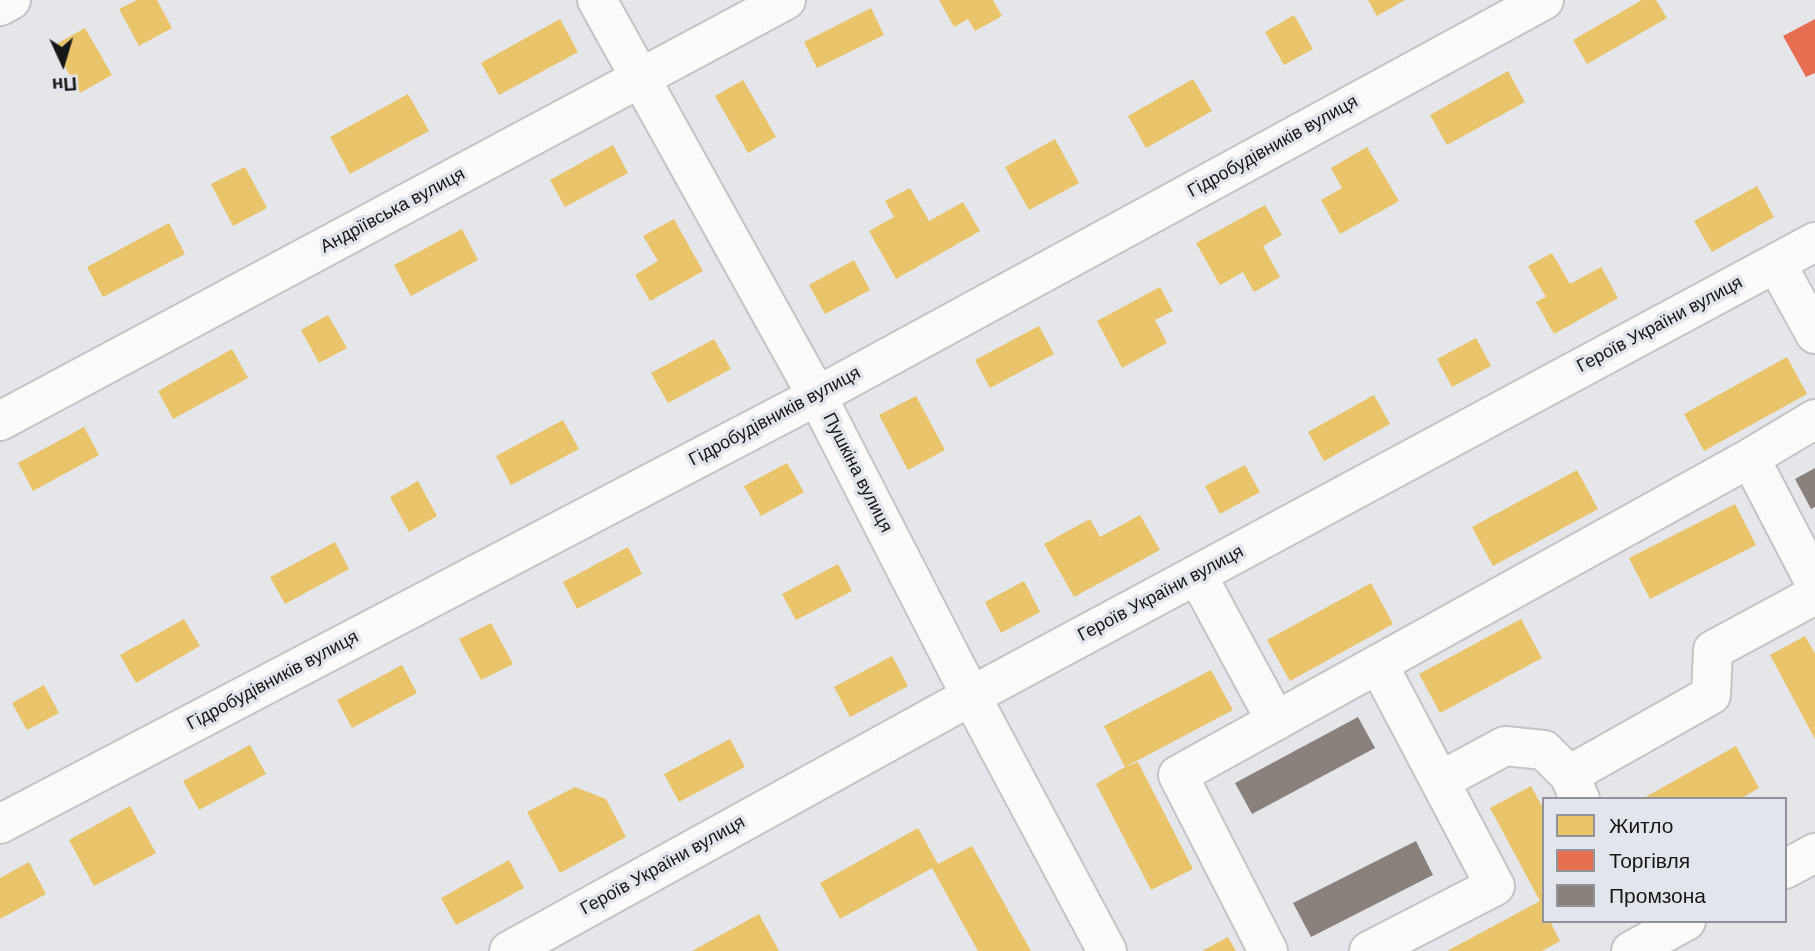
<!DOCTYPE html>
<meta charset="utf-8">
<style>
body{margin:0}
#map{position:relative;width:1815px;height:951px;overflow:hidden;background:#e5e6ea;font-family:"DM Sans",sans-serif}
canvas{display:block}
.legend{position:absolute;left:1542px;top:797px;width:245px;height:126px;box-sizing:border-box;background:#e3e5ec;border:2px solid #919398;margin:0;padding:9px 12px;list-style:none;font-size:21px;color:#161719}
.legend li{display:flex;align-items:center;gap:14px;height:35px}
.legend b{width:35px;border:2px solid #919398}
.north{position:absolute;left:28px;top:28px;width:70px;height:70px;-webkit-text-stroke:5px #e3e5ec;paint-order:stroke;rotate:176deg;font-size:19px;font-weight:700;line-height:28px;text-align:center;color:#161719}
.north::after{content:'';display:block;margin:auto;width:24px;height:32px;background:#161719;clip-path:polygon(50% 0,100% 100%,50% 72%,0 100%)}
</style>
<div id="map">
<canvas width="1815" height="951"></canvas>
<ul class="legend">
<li><b style="height:19px;background:#e9c46a"></b>Житло</li>
<li><b style="height:19px;background:#e76f51"></b>Торгівля</li>
<li><b style="height:19px;background:#8a817c"></b>Промзона</li>
</ul>
<div class="north">Пн</div>
</div>
<script>
const context = document.querySelector('canvas').getContext('2d');
context.lineJoin = 'round';
function fill(path, color) {
  context.fillStyle = color;
  context.fill(path, 'evenodd');
}
function shape(rows) {
  const path = new Path2D();
  for (const r of rows) {
    path.moveTo(r[0], r[1]);
    for (let i = 2; i < r.length; i += 2) path.lineTo(r[i], r[i + 1]);
  }
  return path;
}
function strokePath(path, color, width, dash) {
  context.strokeStyle = color;
  context.lineWidth = width;
  context.lineCap = dash ? 'butt' : 'round';
  context.setLineDash(dash || []);
  context.stroke(path);
}
function write(font, color, halo, rows, align = 'center') {
  context.font = font + ' "DM Sans",sans-serif';
  context.lineWidth = 7;
  context.setLineDash([]);
  context.textBaseline = 'middle';
  context.strokeStyle = halo;
  context.fillStyle = color;
  for (const [text, x, y, turn = 0] of rows) {
    context.save();
    context.translate(x, y);
    context.rotate((+turn || 0) * Math.PI / 180);
    context.textAlign = isNaN(turn) ? turn : align;
    if (halo) context.strokeText(text, 0, 0);
    context.fillText(text, 0, 0);
    context.restore();
  }
}
fill(shape([
 [137,0,157,0,172,28,139,46,119,9],
 [939,0,993,0,1002,16,975,31,968,19,954,27],
 [1368,0,1405,0,1377,16],
 [1642,0,1656,0,1667,18,1587,64,1573,40],
 [871,8,884,35,817,68,804,42],
 [1294,15,1313,49,1284,65,1265,32],
 [560,19,578,52,499,95,481,63],
 [85,28,112,75,80,93,53,46],
 [1508,71,1525,102,1447,145,1430,115],
 [1193,79,1212,111,1146,148,1128,116],
 [743,80,776,137,748,153,715,96],
 [408,94,429,131,350,174,330,137],
 [1055,139,1079,183,1029,210,1005,167],
 [613,145,628,173,565,207,550,180],
 [1367,147,1399,201,1340,234,1321,200,1342,188,1331,168],
 [245,167,267,208,233,226,211,184],
 [1757,186,1774,217,1712,252,1694,221],
 [910,188,929,221,963,202,980,231,896,279,869,231,894,217,885,201],
 [1265,205,1282,235,1263,246,1280,277,1254,292,1243,272,1220,285,1196,243],
 [674,219,703,271,650,301,635,275,658,261,643,236],
 [169,223,185,254,103,297,87,267],
 [462,229,478,260,411,296,394,265],
 [1552,253,1570,284,1601,267,1618,298,1554,334,1536,302,1546,297,1528,266],
 [854,260,870,290,825,314,809,285],
 [1160,287,1173,311,1155,320,1167,343,1122,368,1097,321],
 [328,315,347,348,319,363,301,330],
 [1039,326,1054,354,990,388,975,360],
 [1476,338,1491,366,1452,387,1437,359],
 [714,339,731,369,668,403,651,373],
 [232,349,248,378,173,419,158,391],
 [1787,357,1807,394,1704,451,1684,414],
 [1374,395,1390,424,1324,461,1308,432],
 [916,396,945,450,908,470,879,415],
 [563,420,579,449,511,485,496,456],
 [84,427,99,455,33,491,18,463],
 [787,463,804,492,761,516,744,486],
 [1245,465,1260,492,1220,514,1205,486],
 [1577,470,1598,509,1493,566,1472,527],
 [418,481,437,516,409,532,390,497],
 [1735,504,1756,545,1650,599,1629,558],
 [1140,515,1160,550,1074,597,1044,544,1090,519,1100,537],
 [335,542,349,569,285,604,270,577],
 [628,547,642,574,577,609,563,582],
 [838,564,852,591,796,620,782,594],
 [1024,581,1040,612,1001,633,985,602],
 [1371,583,1393,624,1290,681,1267,640],
 [184,619,200,646,136,683,120,655],
 [1521,619,1542,658,1440,713,1419,674],
 [491,623,513,664,481,680,459,639],
 [1805,636,1815,654,1815,739,1770,655],
 [892,656,908,686,850,717,834,687],
 [402,665,417,693,352,728,337,700],
 [1211,670,1233,710,1125,767,1138,762,1193,869,1151,890,1096,784,1125,767,1104,726],
 [44,685,59,713,27,730,12,703],
 [730,739,745,767,679,802,664,774],
 [250,745,266,774,199,810,183,781],
 [1736,746,1759,788,1740,799,1642,799],
 [1531,786,1544,810,1544,921,1550,921,1560,941,1542,951,1447,951,1540,901,1490,808],
 [575,787,606,799,626,837,560,873,527,812],
 [130,806,156,853,94,886,69,840],
 [918,828,938,864,972,846,1031,951,978,951,932,868,840,919,820,883],
 [509,860,524,888,456,925,441,898],
 [29,862,46,894,0,919,0,878],
 [759,914,779,951,692,951],
 [1228,937,1236,951,1202,951]
]), '#e9c46a');
fill(shape([
 [1815,19,1815,73,1806,77,1783,36]
]), '#e76f51');
fill(shape([
 [1815,468,1815,507,1811,509,1795,479],
 [1358,717,1375,748,1252,814,1235,783],
 [1416,841,1433,875,1311,937,1293,903]
]), '#8a817c');
const minor = shape([
 [597,0,817,396,971,696,1107,951],
 [0,6,11,0],
 [1776,263,1815,334],
 [1815,419,1750,458,1815,583],
 [0,421,786,0],
 [1197,575,1276,721],
 [1440,781,1505,746,1544,750,1569,775],
 [1580,799,1569,775,1711,695,1713,650,1815,595],
 [0,824,817,396,1544,0],
 [1785,869,1815,853],
 [509,951,971,696,1815,242],
 [1268,951,1178,775,1750,458],
 [1369,951,1495,886,1378,664],
 [1631,951,1686,921]
]);
strokePath(minor, '#c3c4c7', 42);
strokePath(minor, '#fbfbfc', 38);
write('18px', '#161719', '#e3e5ec', [
 ["Гідробудівників вулиця",1273,147,-29],
 ["Андріївська вулиця",393,211,-28],
 ["Героїв України вулиця",1660,325,-28],
 ["Гідробудівників вулиця",775,417,-28],
 ["Пушкіна вулиця",857,473,63],
 ["Героїв України вулиця",1161,594,-28],
 ["Гідробудівників вулиця",273,681,-28],
 ["Героїв України вулиця",663,866,-29]
]);
</script>
